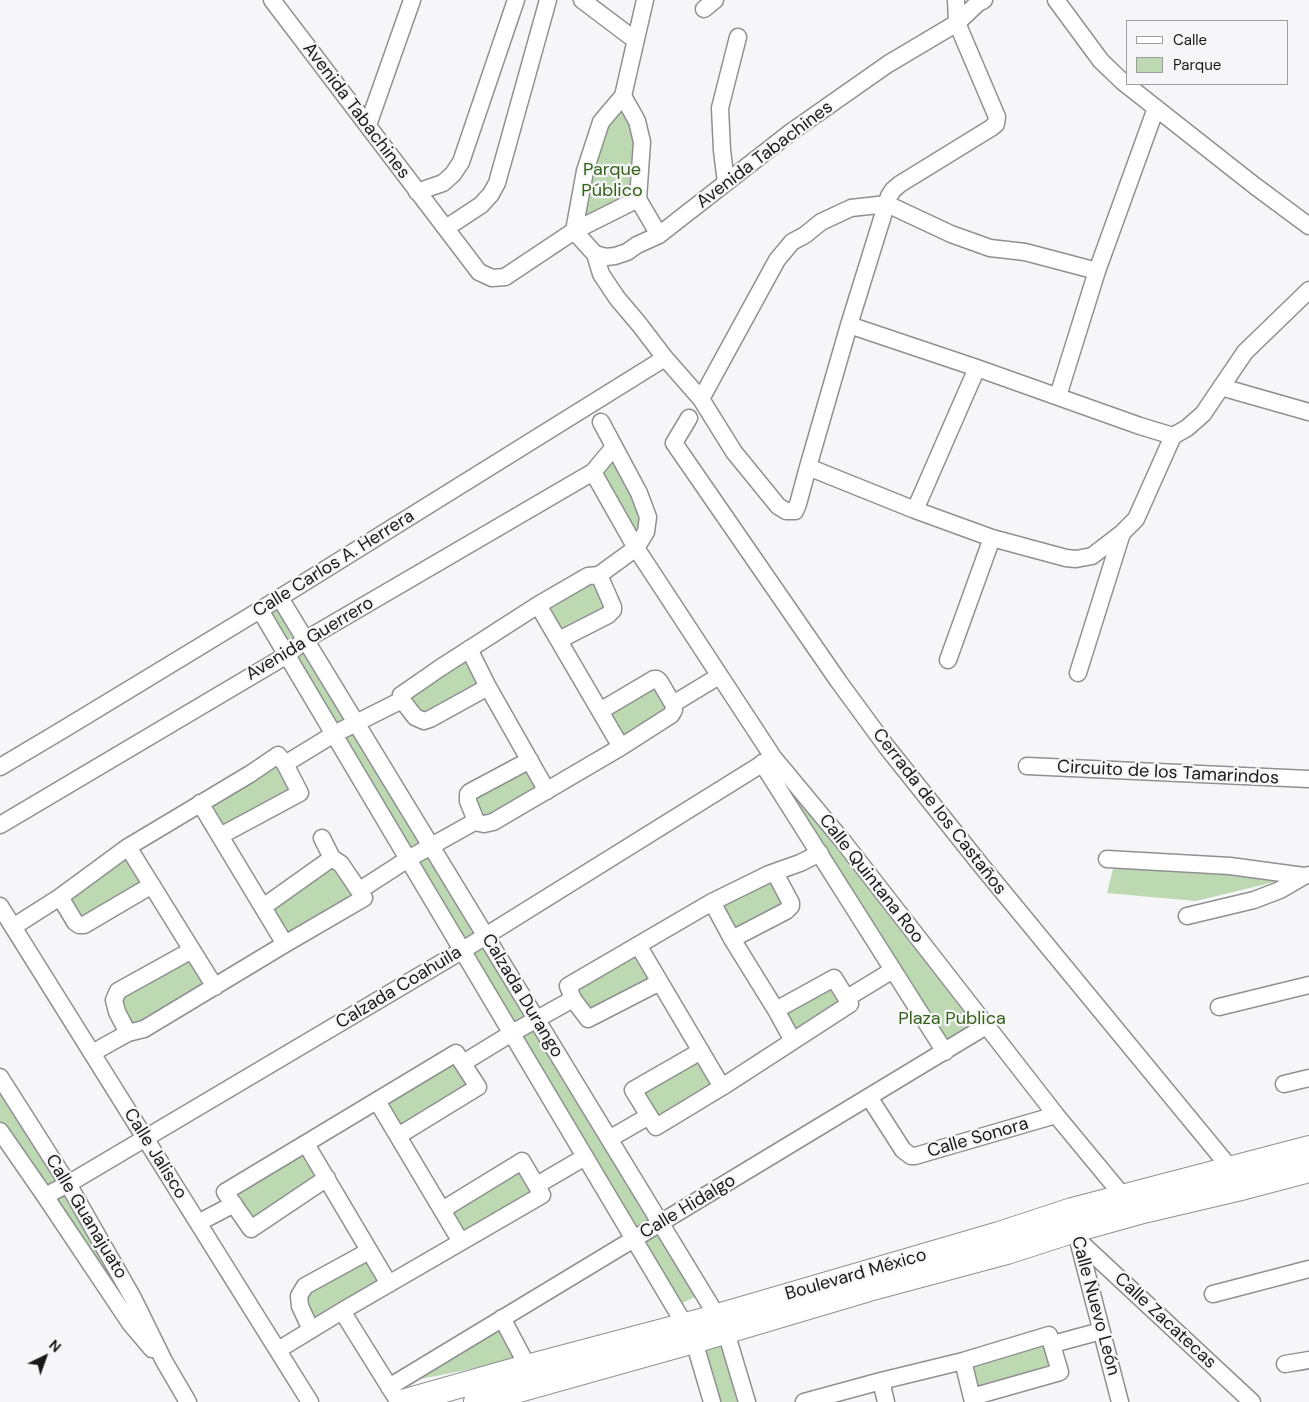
<!DOCTYPE html>
<meta charset="utf-8">
<style>
body{margin:0}
#map{position:relative;width:1309px;height:1402px;overflow:hidden;background:#f6f6f8;font-family:"DM Sans",sans-serif}
canvas{display:block}
.legend{position:absolute;left:1126px;top:20px;width:162px;height:65px;box-sizing:border-box;background:#f6f6f8;border:1px solid #9e9e9f;margin:0;padding:6px 9px;list-style:none;font-size:15px;color:#191919}
.legend li{display:flex;align-items:center;gap:10px;height:25px}
.legend b{width:25px;border:1px solid #9e9e9f}
.north{position:absolute;left:20px;top:1332px;width:50px;height:50px;-webkit-text-stroke:4px #f6f6f8;paint-order:stroke;rotate:42deg;font-size:14px;font-weight:700;line-height:20px;text-align:center;color:#191919}
.north::after{content:'';display:block;margin:auto;width:18px;height:22px;background:#191919;clip-path:polygon(50% 0,100% 100%,50% 72%,0 100%)}
</style>
<div id="map">
<canvas width="1309" height="1402"></canvas>
<ul class="legend">
<li><b style="height:6px;background:#fff"></b>Calle</li>
<li><b style="height:14px;background:#bdd9b2"></b>Parque</li>
</ul>
<div class="north">N</div>
</div>
<script>
const context = document.querySelector('canvas').getContext('2d');
context.lineJoin = 'round';
function fill(path, color) {
  context.fillStyle = color;
  context.fill(path, 'evenodd');
}
function shape(rows) {
  const path = new Path2D();
  for (const r of rows) {
    path.moveTo(r[0], r[1]);
    for (let i = 2; i < r.length; i += 2) path.lineTo(r[i], r[i + 1]);
  }
  return path;
}
function strokePath(path, color, width, dash) {
  context.strokeStyle = color;
  context.lineWidth = width;
  context.lineCap = dash ? 'butt' : 'round';
  context.setLineDash(dash || []);
  context.stroke(path);
}
function write(font, color, halo, rows, align = 'center') {
  context.font = font + ' "DM Sans",sans-serif';
  context.lineWidth = 4.5;
  context.setLineDash([]);
  context.textBaseline = 'middle';
  context.strokeStyle = halo;
  context.fillStyle = color;
  for (const [text, x, y, turn = 0] of rows) {
    context.save();
    context.translate(x, y);
    context.rotate((+turn || 0) * Math.PI / 180);
    context.textAlign = isNaN(turn) ? turn : align;
    if (halo) context.strokeText(text, 0, 0);
    context.fillText(text, 0, 0);
    context.restore();
  }
}
fill(shape([
 [623,96,637,121,638,199,574,231,588,162],
 [614,449,646,516,636,544,595,472],
 [598,576,609,606,560,633,542,607],
 [279,602,700,1295,678,1305,265,612],
 [468,652,485,686,425,718,404,694],
 [655,684,669,711,622,740,605,711],
 [277,758,297,791,222,833,204,805],
 [773,761,982,1026,947,1047,767,764],
 [529,763,544,790,484,822,470,792],
 [127,851,148,883,81,923,65,898],
 [331,859,361,897,285,941,264,907],
 [1114,865,1287,879,1196,901,1107,893],
 [774,875,789,903,733,937,714,903],
 [638,947,658,982,588,1017,570,987],
 [191,953,211,985,130,1030,120,994],
 [834,979,849,1003,793,1040,777,1011],
 [700,1053,720,1086,657,1125,635,1091],
 [455,1055,476,1086,400,1132,381,1102],
 [0,1081,158,1352,0,1127],
 [305,1147,323,1178,252,1222,229,1193],
 [522,1163,540,1195,462,1240,443,1210],
 [368,1255,385,1282,314,1322,304,1300,307,1289],
 [501,1323,521,1359,406,1382],
 [724,1335,744,1402,714,1402,696,1343],
 [1048,1337,1058,1370,973,1395,965,1362]
]), '#bdd9b2');
const street = shape([
 [272,0,479,272,492,278,505,277,574,231,585,171,601,122,623,96,645,0],
 [582,0,635,40],
 [1056,0,1101,61,1123,82,1255,186,1309,226],
 [704,9,715,0],
 [623,96,637,121,642,142,638,199,659,235],
 [368,125,412,0],
 [726,183,722,150,720,108,738,37],
 [417,192,443,183,453,174,461,162,516,0],
 [638,199,574,231,595,254,606,257,615,256,627,252,637,245,659,235,791,132,888,64,957,23,978,3,984,0],
 [446,228,481,205,491,194,497,183,548,0],
 [595,254,601,274,617,298,639,324,665,358,701,399,734,452,778,506,786,511,795,511,798,504,808,467,849,325,889,196,893,190,900,184,991,128,996,124,997,117,957,23,956,0],
 [849,325,977,368,1140,426,1173,436],
 [1221,387,1309,412],
 [1058,396,1097,271,1156,108],
 [701,399,777,260,792,242,805,235,821,222,851,208,887,204,951,234,990,248,1025,252,1097,271],
 [689,418,674,443,839,682,886,746,980,864,1236,1175],
 [808,467,915,510,992,538,1066,558,1076,559,1092,556,1122,533,1136,519,1173,436,1187,428,1203,414,1245,352,1309,290],
 [593,472,636,548,773,757,842,840,1056,1115,1123,1196],
 [915,510,977,368],
 [280,598,717,1316,726,1332,747,1402],
 [538,605,621,747],
 [260,610,685,1325,694,1341,712,1402],
 [559,640,608,615,613,610,613,607,599,575],
 [469,649,488,687,547,791],
 [948,660,992,538],
 [1078,673,1122,533],
 [488,687,430,719,424,721,415,717,402,700,401,695,440,668,538,605,588,576,599,575,636,548,646,532,648,517,639,493,601,422],
 [673,704,719,676],
 [530,760,470,792,468,794,468,801,476,821,479,823,484,824,493,822,621,747,671,715,674,710,673,704,660,682,657,679,654,679,600,711],
 [762,763,945,1052],
 [285,764,334,734,402,700],
 [1027,766,1309,779],
 [0,767,64,729,260,610,665,358],
 [200,803,285,944],
 [0,825,287,655,305,640,593,472,614,447],
 [128,847,215,987],
 [1107,859,1230,866,1304,876,1309,875],
 [360,890,408,859,476,821],
 [60,897,75,922,79,925,84,925,152,885],
 [712,902,732,939,776,1010,793,1041],
 [0,906,310,1402],
 [263,907,332,858],
 [1187,916,1254,900,1280,890,1304,876],
 [13,927,60,897,128,847,250,774,278,755,285,764,300,793,220,836],
 [732,939,786,911,791,906,791,903,775,873],
 [638,945,722,1087],
 [660,982,588,1019,573,999,568,986,712,902,769,874,800,863,820,853],
 [847,998,893,970],
 [1219,1007,1309,985],
 [128,1033,117,1012,114,1000,118,991,192,950],
 [701,1051,633,1090,656,1127,722,1087,850,1004,834,978,776,1010],
 [92,1053,128,1033,144,1029,285,944,364,898,341,864,332,858,322,838],
 [463,1063,512,1033,573,999],
 [0,1077,68,1184,133,1298,164,1361,188,1402],
 [1284,1084,1309,1078],
 [869,1097,903,1150,911,1156,915,1156,1056,1115],
 [377,1101,461,1242],
 [0,1131,45,1196,130,1323,152,1349],
 [609,1139,649,1116],
 [306,1144,389,1284],
 [327,1178,251,1229,225,1192,456,1053,478,1087,398,1136],
 [537,1185,585,1157],
 [45,1196,68,1184,463,950,773,757],
 [198,1223,234,1204],
 [1078,1240,1252,1402],
 [1078,1240,1120,1402],
 [1213,1294,1309,1269],
 [342,1311,395,1396],
 [502,1318,528,1367],
 [311,1330,300,1306,299,1296,305,1286,369,1251],
 [1053,1344,1101,1331],
 [278,1350,342,1311,542,1195,522,1161,442,1210],
 [963,1361,973,1402],
 [1285,1364,1309,1360],
 [881,1381,886,1402],
 [389,1387,986,1026],
 [804,1402,881,1381,963,1361,1049,1335,1060,1372,972,1397]
]);
const secondary = shape([
 [402,1402,508,1372,704,1320,999,1234,1072,1210,1309,1148],
 [476,1402,694,1341,869,1289,1007,1252,1075,1230,1143,1211,1245,1187,1309,1170]
]);
strokePath(street, '#8f9091', 19);
strokePath(secondary, '#8f9091', 26);
strokePath(street, '#fff', 16);
strokePath(secondary, '#fff', 24);
write('18px', '#191919', '#f6f6f8', [
 ["Avenida Tabachines",356,111,53],
 ["Avenida Tabachines",765,155,-37],
 ["Calle Carlos A. Herrera",334,564,-32],
 ["Avenida Guerrero",310,639,-31],
 ["Circuito de los Tamarindos",1168,773,3],
 ["Cerrada de los Castaños",939,812,52],
 ["Calle Quintana Roo",871,879,52],
 ["Calzada Coahuila",399,988,-31],
 ["Calzada Durango",522,996,59],
 ["Calle Sonora",978,1138,-16],
 ["Calle Jalisco",155,1154,58],
 ["Calle Hidalgo",688,1207,-31],
 ["Calle Guanajuato",86,1217,59],
 ["Boulevard México",856,1275,-16],
 ["Calle Nuevo León",1095,1306,75],
 ["Calle Zacatecas",1165,1321,43]
]);
write('18px', '#336218', '#f6f6f8', [
 ["Parque",612,170],
 ["Público",612,191],
 ["Plaza Publica",952,1019]
]);
</script>
